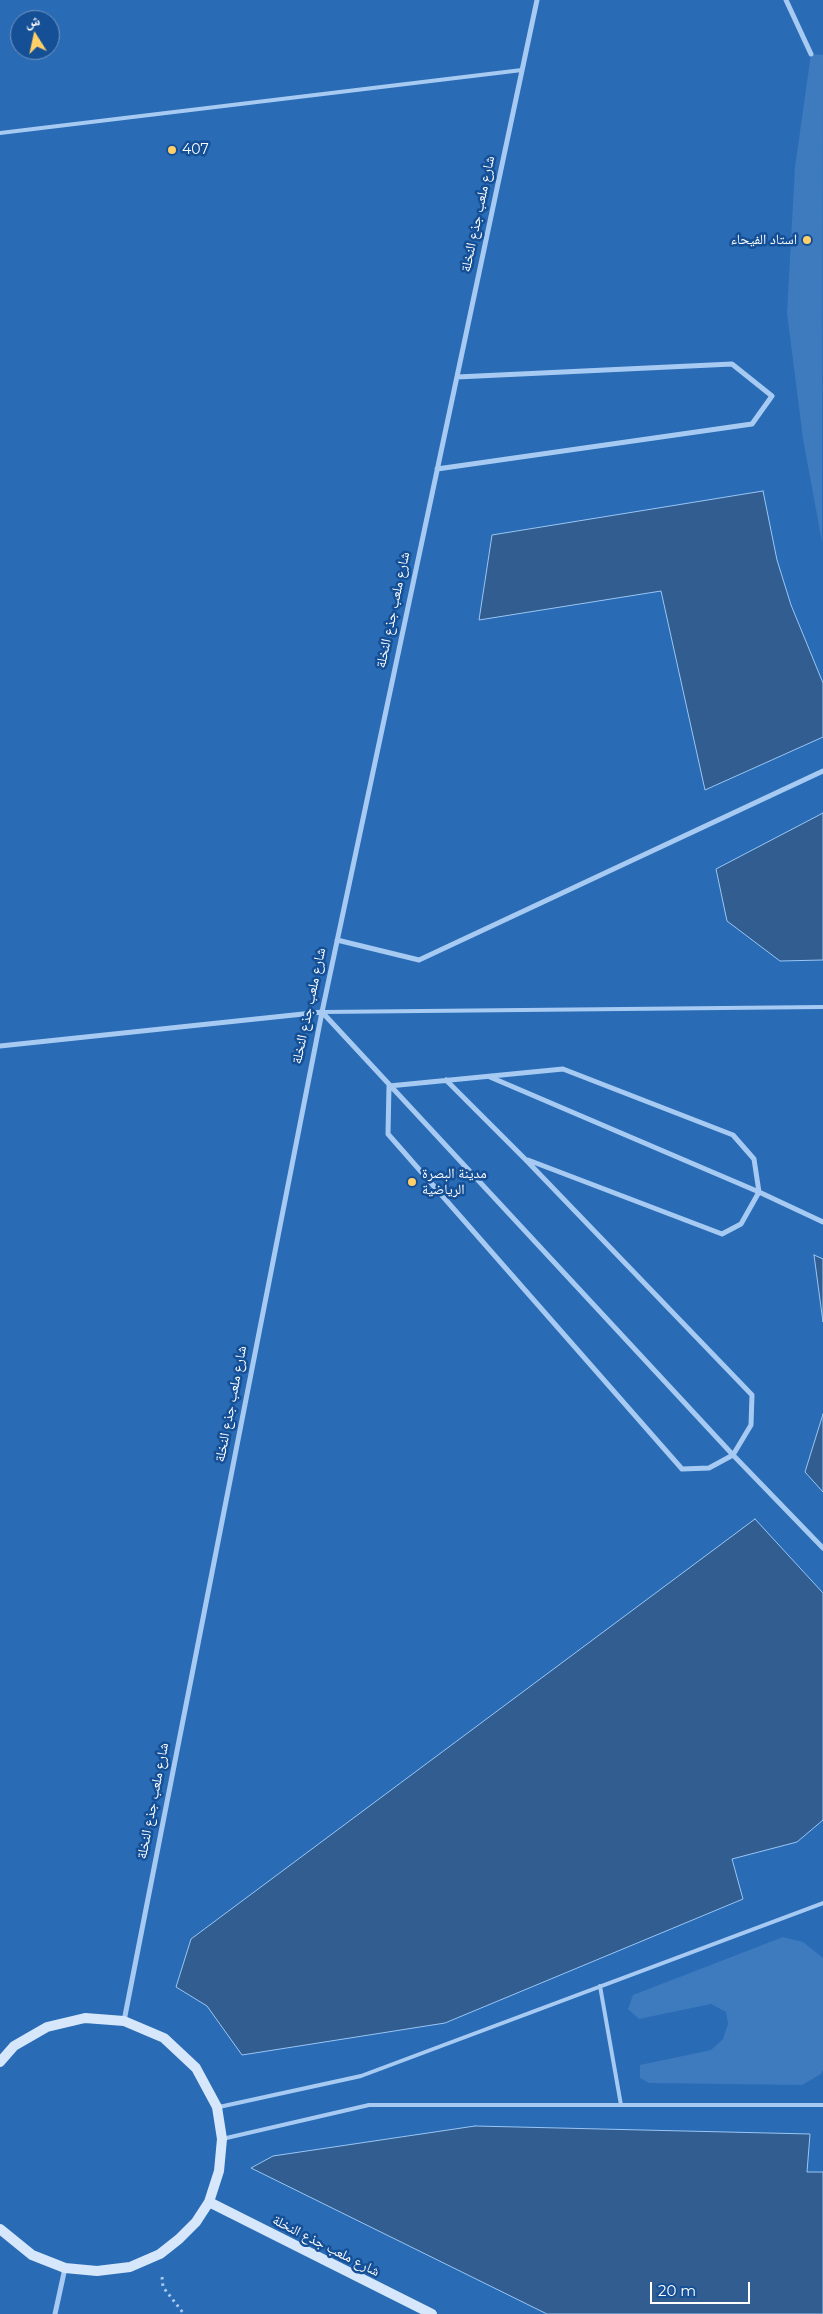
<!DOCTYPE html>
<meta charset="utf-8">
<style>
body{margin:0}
#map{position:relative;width:823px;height:2314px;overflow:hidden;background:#155097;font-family:Montserrat,"Noto Naskh Arabic",sans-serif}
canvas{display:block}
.north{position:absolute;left:10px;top:10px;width:50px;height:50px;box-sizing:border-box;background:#155097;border:1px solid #7396c1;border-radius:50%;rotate:350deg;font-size:14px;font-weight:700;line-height:20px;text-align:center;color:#fff}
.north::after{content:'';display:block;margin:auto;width:18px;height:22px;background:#ffd068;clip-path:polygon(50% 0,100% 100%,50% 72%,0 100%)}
.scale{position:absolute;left:650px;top:2282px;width:100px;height:22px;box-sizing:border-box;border:2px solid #fff;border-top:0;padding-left:6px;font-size:15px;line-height:18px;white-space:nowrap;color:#fff;-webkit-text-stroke:4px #155097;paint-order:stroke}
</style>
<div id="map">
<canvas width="823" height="2314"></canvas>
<div class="north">ش</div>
<div class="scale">20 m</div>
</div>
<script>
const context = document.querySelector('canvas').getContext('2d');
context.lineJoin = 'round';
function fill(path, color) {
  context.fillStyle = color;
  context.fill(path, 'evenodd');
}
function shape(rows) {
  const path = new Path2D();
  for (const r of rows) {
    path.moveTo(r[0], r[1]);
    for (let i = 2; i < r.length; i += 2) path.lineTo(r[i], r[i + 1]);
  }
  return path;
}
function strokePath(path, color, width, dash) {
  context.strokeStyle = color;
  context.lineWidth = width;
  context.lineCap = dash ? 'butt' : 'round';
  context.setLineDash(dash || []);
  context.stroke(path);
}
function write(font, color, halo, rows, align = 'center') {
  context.font = font + ' Montserrat,"Noto Naskh Arabic",sans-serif';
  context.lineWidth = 5;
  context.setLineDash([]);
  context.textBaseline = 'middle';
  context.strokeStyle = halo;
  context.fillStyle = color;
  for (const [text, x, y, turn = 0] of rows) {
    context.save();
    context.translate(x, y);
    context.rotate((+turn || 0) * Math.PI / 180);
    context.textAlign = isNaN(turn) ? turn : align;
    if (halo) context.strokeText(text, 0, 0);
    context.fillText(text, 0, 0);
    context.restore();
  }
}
fill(shape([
 [0,0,823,0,823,2314,0,2314],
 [20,20,50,20,50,50,20,50]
]), '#296bb5');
const water = shape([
 [763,491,777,560,791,605,823,683,823,737,705,790,661,591,479,620,492,535,763,491],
 [823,813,823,960,780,961,727,921,716,869,823,813],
 [814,1255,823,1259,823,1322,814,1255],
 [823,1414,823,1492,805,1472,823,1414],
 [755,1519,823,1593,823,1820,797,1842,732,1859,743,1899,445,2023,242,2055,207,2006,176,1987,191,1939,755,1519],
 [475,2126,810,2134,807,2172,823,2172,823,2314,547,2314,251,2168,273,2156,475,2126]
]);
fill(water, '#325d90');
strokePath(water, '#99c6f4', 1);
fill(shape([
 [811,54,823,55,822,542,803,439,787,313,795,167],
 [783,1937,803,1942,823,1958,823,2070,821,2074,802,2085,649,2083,640,2078,640,2065,711,2050,723,2039,728,2024,726,2012,711,2004,639,2019,628,2009,633,1995]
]), '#3e7abe');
strokePath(shape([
 [162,2277,163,2287,184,2314]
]), '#a7caf2', 3, [2.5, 4]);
strokePath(shape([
 [0,133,522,70],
 [322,1012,823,1007],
 [600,1986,621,2105],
 [219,2107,361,2076,823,1903],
 [222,2139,369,2105,823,2105]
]), '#a7caf2', 4);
strokePath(shape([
 [786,0,811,54],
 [437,469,752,424,772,396,732,364,457,377],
 [337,940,419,960,823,771],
 [0,1046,322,1012,733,1455,751,1425,752,1395,525,1159,446,1080],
 [490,1077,759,1192],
 [528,1160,722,1234,741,1224,759,1192,823,1222],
 [759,1192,754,1159,733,1135,563,1069,389,1086,388,1134,682,1469,709,1468,733,1455,823,1548],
 [124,2021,322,1012,537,0],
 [55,2314,65,2268]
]), '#a7caf2', 5);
strokePath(shape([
 [0,2062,14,2046,47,2027,85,2018,124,2021,164,2038,196,2068,217,2107,222,2139,219,2171,209,2202,196,2222,179,2239,160,2254,130,2267,97,2271,65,2268,32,2255,0,2229],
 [209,2202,432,2314]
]), '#d6e7fc', 10);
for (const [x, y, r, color] of [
 [172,150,5,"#ffd068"],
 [807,240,5,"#ffd068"],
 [412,1182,5,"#ffd068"]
]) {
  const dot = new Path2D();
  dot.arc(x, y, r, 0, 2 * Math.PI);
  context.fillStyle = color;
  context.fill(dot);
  strokePath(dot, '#155097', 2);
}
write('14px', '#fff', '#155097', [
 ["407",182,150],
 ["استاد الفيحاء",797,240,"right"],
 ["مدينة البصرة",422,1174],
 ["الرياضية",422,1190]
], 'left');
write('14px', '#fff', '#155097', [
 ["شارع ملعب جذع النخلة",478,214,-78],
 ["شارع ملعب جذع النخلة",393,610,-78],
 ["شارع ملعب جذع النخلة",309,1006,-78],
 ["شارع ملعب جذع النخلة",231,1404,-79],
 ["شارع ملعب جذع النخلة",153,1801,-79],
 ["شارع ملعب جذع النخلة",326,2246,27]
]);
</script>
